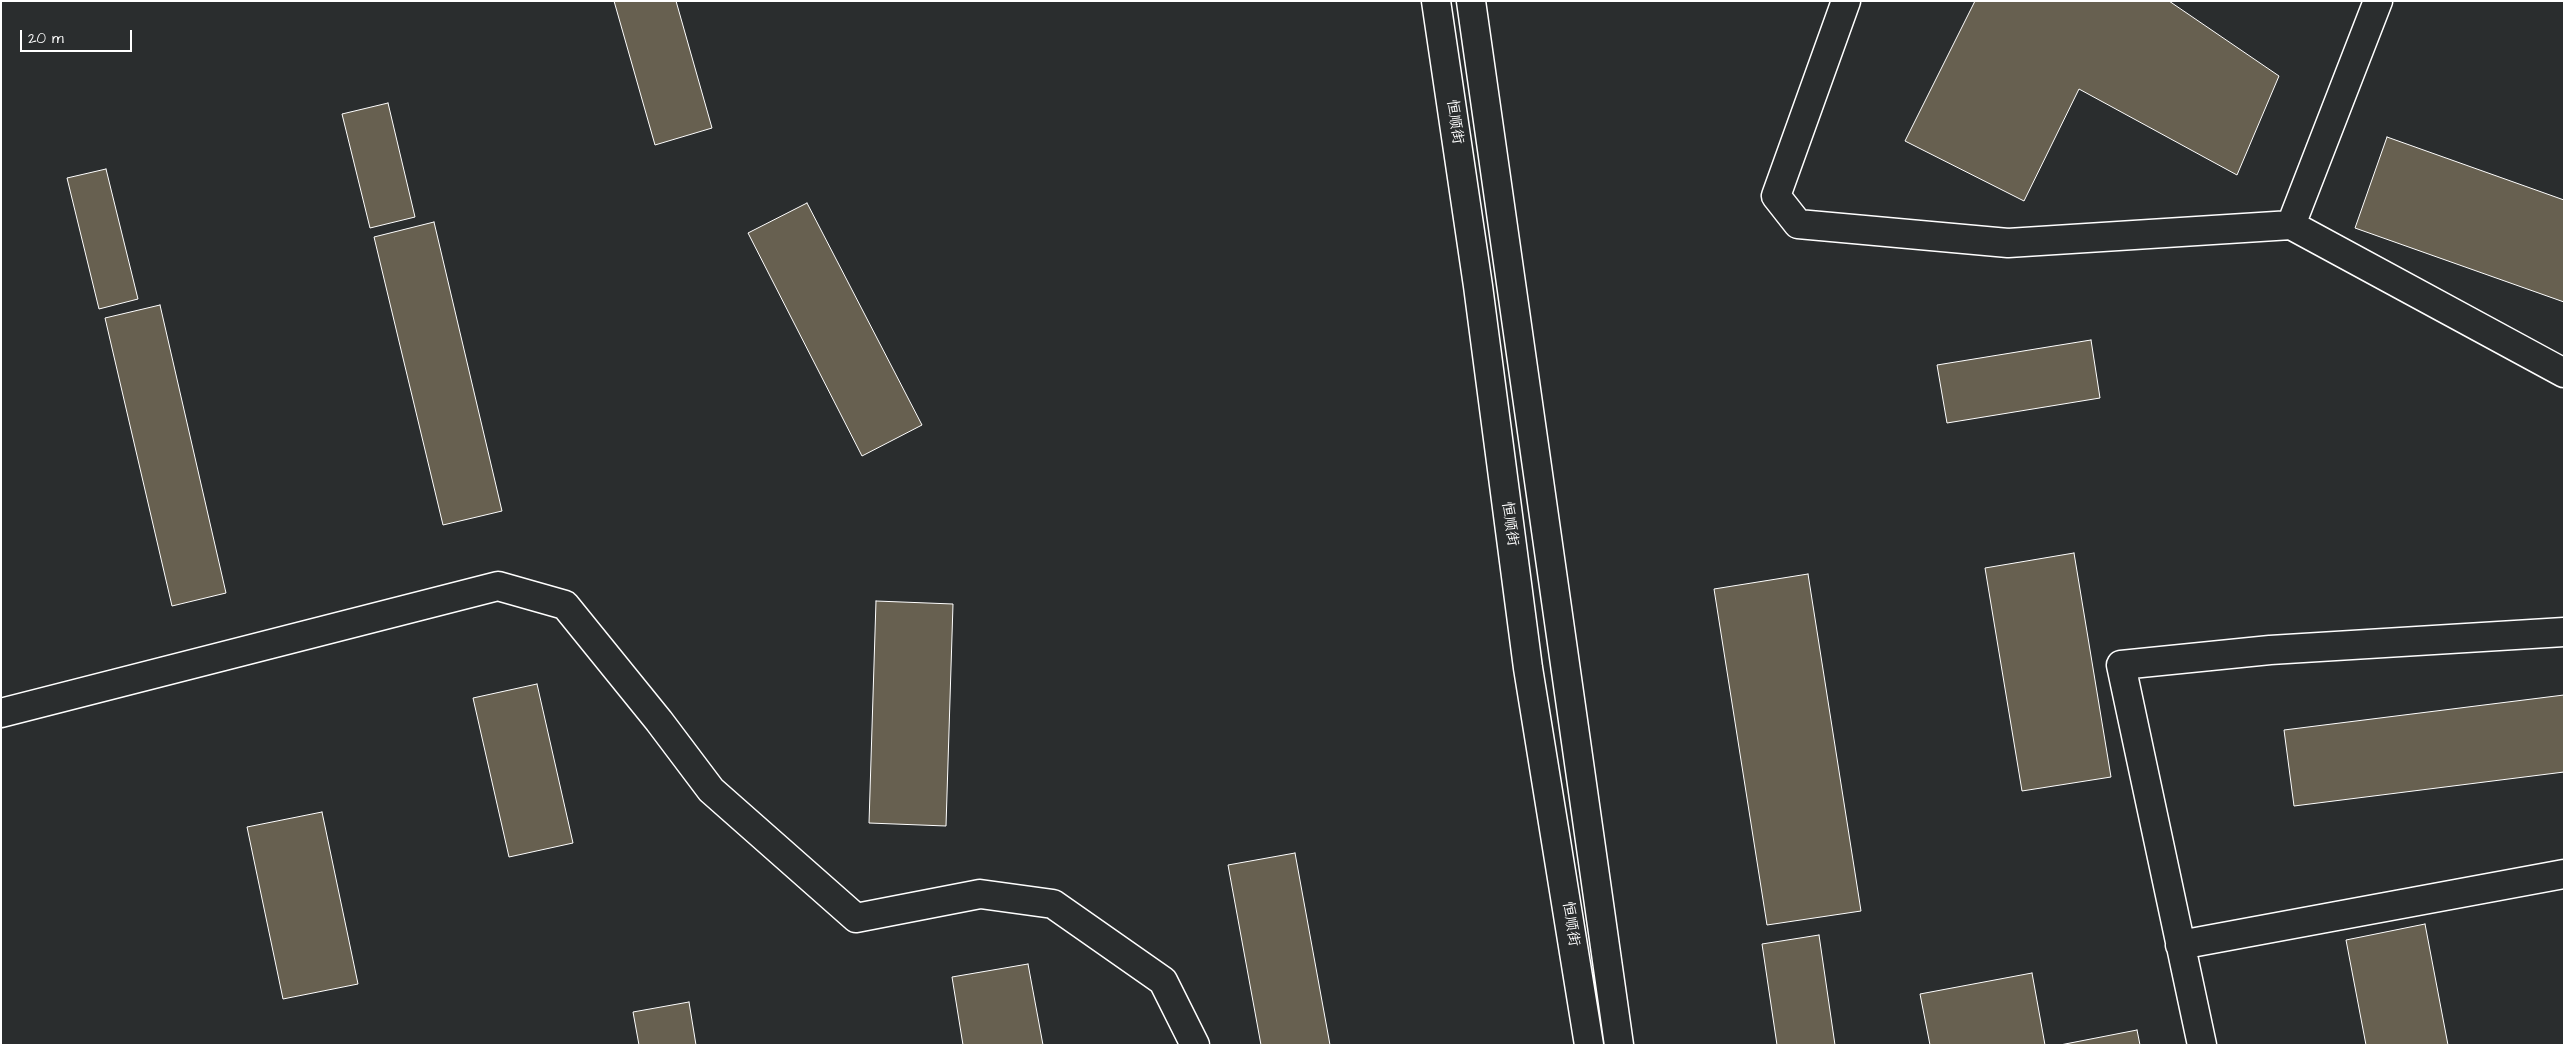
<!DOCTYPE html>
<meta charset="utf-8">
<style>
body{margin:0}
#map{position:relative;width:2565px;height:1046px;overflow:hidden;background:#2a2d2e;font-family:"Architects Daughter",sans-serif}
canvas{display:block}
.frame{position:absolute;inset:0;border:2px solid #fff;pointer-events:none}
.scale{position:absolute;left:20px;top:30px;width:112px;height:22px;box-sizing:border-box;border:2px solid #fff;border-top:0;padding-left:6px;font-size:15px;line-height:18px;white-space:nowrap;color:#fff;-webkit-text-stroke:4px #2a2d2e;paint-order:stroke}
</style>
<div id="map">
<canvas width="2565" height="1046"></canvas>
<div class="frame"></div>
<div class="scale">20 m</div>
</div>
<script>
const context = document.querySelector('canvas').getContext('2d');
context.lineJoin = 'round';
function fill(path, color) {
  context.fillStyle = color;
  context.fill(path, 'evenodd');
}
function shape(rows) {
  const path = new Path2D();
  for (const r of rows) {
    path.moveTo(r[0], r[1]);
    for (let i = 2; i < r.length; i += 2) path.lineTo(r[i], r[i + 1]);
  }
  return path;
}
function strokePath(path, color, width, dash) {
  context.strokeStyle = color;
  context.lineWidth = width;
  context.lineCap = dash ? 'butt' : 'round';
  context.setLineDash(dash || []);
  context.stroke(path);
}
function write(font, color, halo, rows, align = 'center') {
  context.font = font + ' "Architects Daughter","LXGW WenKai TC",sans-serif';
  context.lineWidth = 4;
  context.setLineDash([]);
  context.textBaseline = 'middle';
  context.strokeStyle = halo;
  context.fillStyle = color;
  for (const [text, x, y, turn = 0] of rows) {
    context.save();
    context.translate(x, y);
    context.rotate((+turn || 0) * Math.PI / 180);
    context.textAlign = isNaN(turn) ? turn : align;
    if (halo) context.strokeText(text, 0, 0);
    context.fillText(text, 0, 0);
    context.restore();
  }
}
const building = shape([
 [614,1,676,1,712,128,655,145,614,1],
 [1975,1,2169,1,2279,76,2237,175,2079,89,2024,201,1905,141,1975,1],
 [388,103,415,217,370,228,342,114,388,103],
 [2387,137,2564,200,2564,302,2355,228,2387,137],
 [106,169,138,299,99,309,67,178,106,169],
 [807,203,922,425,862,456,748,233,807,203],
 [434,222,502,511,443,525,374,237,434,222],
 [160,305,226,593,172,606,105,318,160,305],
 [2091,340,2100,398,1947,423,1937,365,2091,340],
 [2074,553,2111,777,2022,791,1985,568,2074,553],
 [1808,574,1861,911,1767,925,1714,589,1808,574],
 [876,601,953,604,946,826,869,823,876,601],
 [537,684,573,843,509,857,473,698,537,684],
 [2564,695,2564,772,2294,806,2284,730,2564,695],
 [322,812,358,984,283,999,247,827,322,812],
 [1295,853,1330,1045,1261,1045,1228,865,1295,853],
 [2425,924,2448,1045,2366,1045,2346,940,2425,924],
 [1819,935,1835,1045,1777,1045,1762,944,1819,935],
 [1028,964,1043,1045,963,1045,952,977,1028,964],
 [2032,973,2045,1045,1930,1045,1920,994,2032,973],
 [689,1002,696,1045,639,1045,633,1012,689,1002],
 [2137,1030,2140,1045,2060,1045,2137,1030]
]);
fill(building, '#676050');
strokePath(building, '#fff', 1);
const minor = shape([
 [1436,1,1478,286,1528,668,1589,1045],
 [1471,1,1619,1045],
 [1846,1,1776,196,1798,224,2008,243,2291,225,2378,1],
 [2291,225,2564,373],
 [1,713,498,586,565,605,659,721,711,790,856,918,980,894,1053,904,1163,981,1195,1045],
 [2180,945,2564,874],
 [2202,1045,2121,665,2270,650,2564,632]
]);
strokePath(minor, '#fff', 31);
strokePath(minor, '#2a2d2e', 28);
write('15px', '#fff', '#2a2d2e', [
 ["恒顺街",1454,122,82],
 ["恒顺街",1509,524,82],
 ["恒顺街",1570,924,81]
]);
</script>
